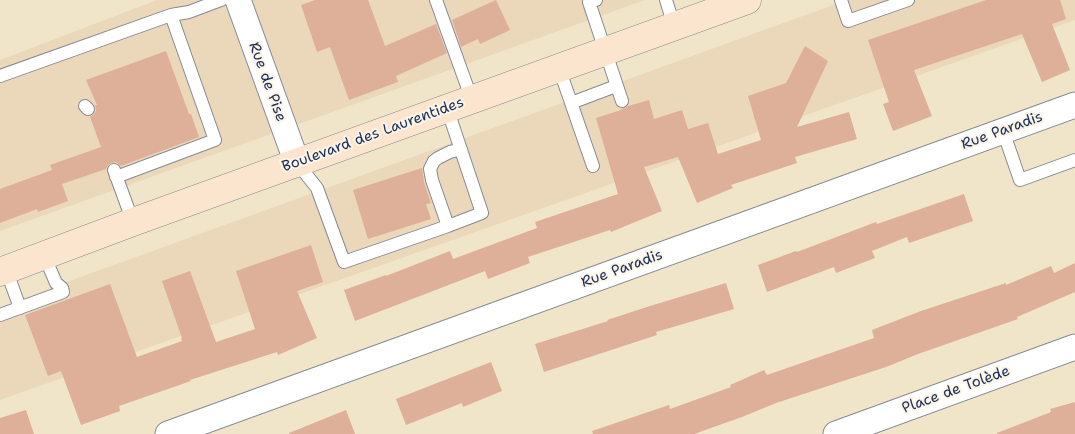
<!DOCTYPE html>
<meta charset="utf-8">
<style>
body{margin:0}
canvas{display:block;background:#f0e5c8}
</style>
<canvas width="1075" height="434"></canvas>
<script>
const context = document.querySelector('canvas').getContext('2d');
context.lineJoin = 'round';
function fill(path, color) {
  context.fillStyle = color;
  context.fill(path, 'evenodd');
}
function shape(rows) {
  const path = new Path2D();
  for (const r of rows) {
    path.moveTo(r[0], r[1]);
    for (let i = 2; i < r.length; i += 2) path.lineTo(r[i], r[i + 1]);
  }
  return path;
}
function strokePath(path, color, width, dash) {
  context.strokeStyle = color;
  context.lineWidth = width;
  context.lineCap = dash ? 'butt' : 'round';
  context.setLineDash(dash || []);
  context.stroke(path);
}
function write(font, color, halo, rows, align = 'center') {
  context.font = font + ' "Shantell Sans",sans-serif';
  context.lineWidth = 4;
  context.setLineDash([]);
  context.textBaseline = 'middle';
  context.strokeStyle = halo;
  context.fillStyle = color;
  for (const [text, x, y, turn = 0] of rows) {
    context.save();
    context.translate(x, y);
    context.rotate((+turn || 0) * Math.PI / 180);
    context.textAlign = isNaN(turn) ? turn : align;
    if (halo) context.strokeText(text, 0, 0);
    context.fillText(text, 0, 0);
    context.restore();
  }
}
fill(shape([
 [157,0,645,0,0,231,0,60],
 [847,0,1075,0,1075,20,0,400,0,308,53,287]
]), '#ebd8ba');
fill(shape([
 [315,0,368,0,385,46,436,24,447,53,396,76,398,82,349,100,330,47,317,52,301,5],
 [496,0,510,30,480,44,478,39,461,47,452,20],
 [986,0,1060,0,1066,19,1052,24,1070,70,1042,82,1022,34,914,70,932,116,893,131,883,104,889,102,868,40],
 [805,46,828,61,797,127,849,112,857,139,795,157,797,163,731,185,733,188,697,203,678,157,644,167,662,211,611,232,610,230,528,257,530,263,488,279,485,271,355,321,344,290,386,275,386,276,450,251,453,259,537,228,535,222,618,194,596,118,621,110,621,109,625,108,628,106,649,100,654,119,682,110,688,129,708,123,718,154,761,140,748,96,786,83],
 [166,51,189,114,191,114,199,137,121,166,116,162,111,163,108,165,106,169,62,184,68,201,38,212,37,209,0,223,0,189,52,170,50,165,101,147,90,117,94,114,96,111,95,105,97,105,86,80],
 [422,168,424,182,431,203,426,204,431,219,368,239,353,190],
 [964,194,973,221,909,243,907,237,872,251,875,258,836,273,834,267,767,292,758,265,796,251,797,252,876,222,877,224],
 [311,245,323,282,297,291,317,338,278,355,277,352,190,380,191,381,119,406,120,411,81,425,61,371,48,376,25,315,110,284,137,357,182,341,181,338,182,338,162,281,190,271,216,342,255,329,236,271],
 [1075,263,1075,292,1017,317,1018,319,918,354,886,367,776,403,742,417,694,434,593,434,592,431,669,405,670,409,731,387,730,385,764,370,767,375,874,338,872,330,921,311,1006,283,1006,285,1051,266,1054,273],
 [726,283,734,309,656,332,657,335,544,372,535,344,608,321,607,320,650,306],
 [491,362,502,391,463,407,462,403,406,425,396,399],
 [1075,402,1075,434,997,434,997,433,1051,412,1050,409],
 [26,410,34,434,0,434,0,418],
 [346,410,355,434,289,434,289,433]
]), '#deaf99');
const service = shape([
 [436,0,472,100],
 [596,0,589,2,622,101],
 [666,0,674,26],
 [841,0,848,21,908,0],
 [559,68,593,166],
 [0,76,171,15,189,12,221,0],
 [571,103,616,86],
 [85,106,88,109],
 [1003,131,1020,180,1075,160],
 [297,163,317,188,344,262,448,226,482,213,447,108],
 [114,170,133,222],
 [116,177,215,140,171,15],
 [448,226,432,180,430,169,434,161,438,158,450,152,461,149],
 [6,269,20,308],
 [0,315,63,292,62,288,56,283,44,255]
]);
const minor = shape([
 [238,0,297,163],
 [168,434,1075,105],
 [836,434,1075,347]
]);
const secondary = shape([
 [0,272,133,222,747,0]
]);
strokePath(service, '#868a93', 14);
strokePath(minor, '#868a93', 27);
strokePath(secondary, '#868a93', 29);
strokePath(service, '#fff', 12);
strokePath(minor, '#fff', 25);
strokePath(secondary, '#fbe5cf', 28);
write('15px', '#1b2f5e', '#fcf5e5', [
 ["Rue de Pise",267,82,70],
 ["Rue Paradis",1002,131,-20],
 ["Boulevard des Laurentides",373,135,-20],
 ["Rue Paradis",622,269,-20],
 ["Place de Tolède",956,390,-20]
]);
</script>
